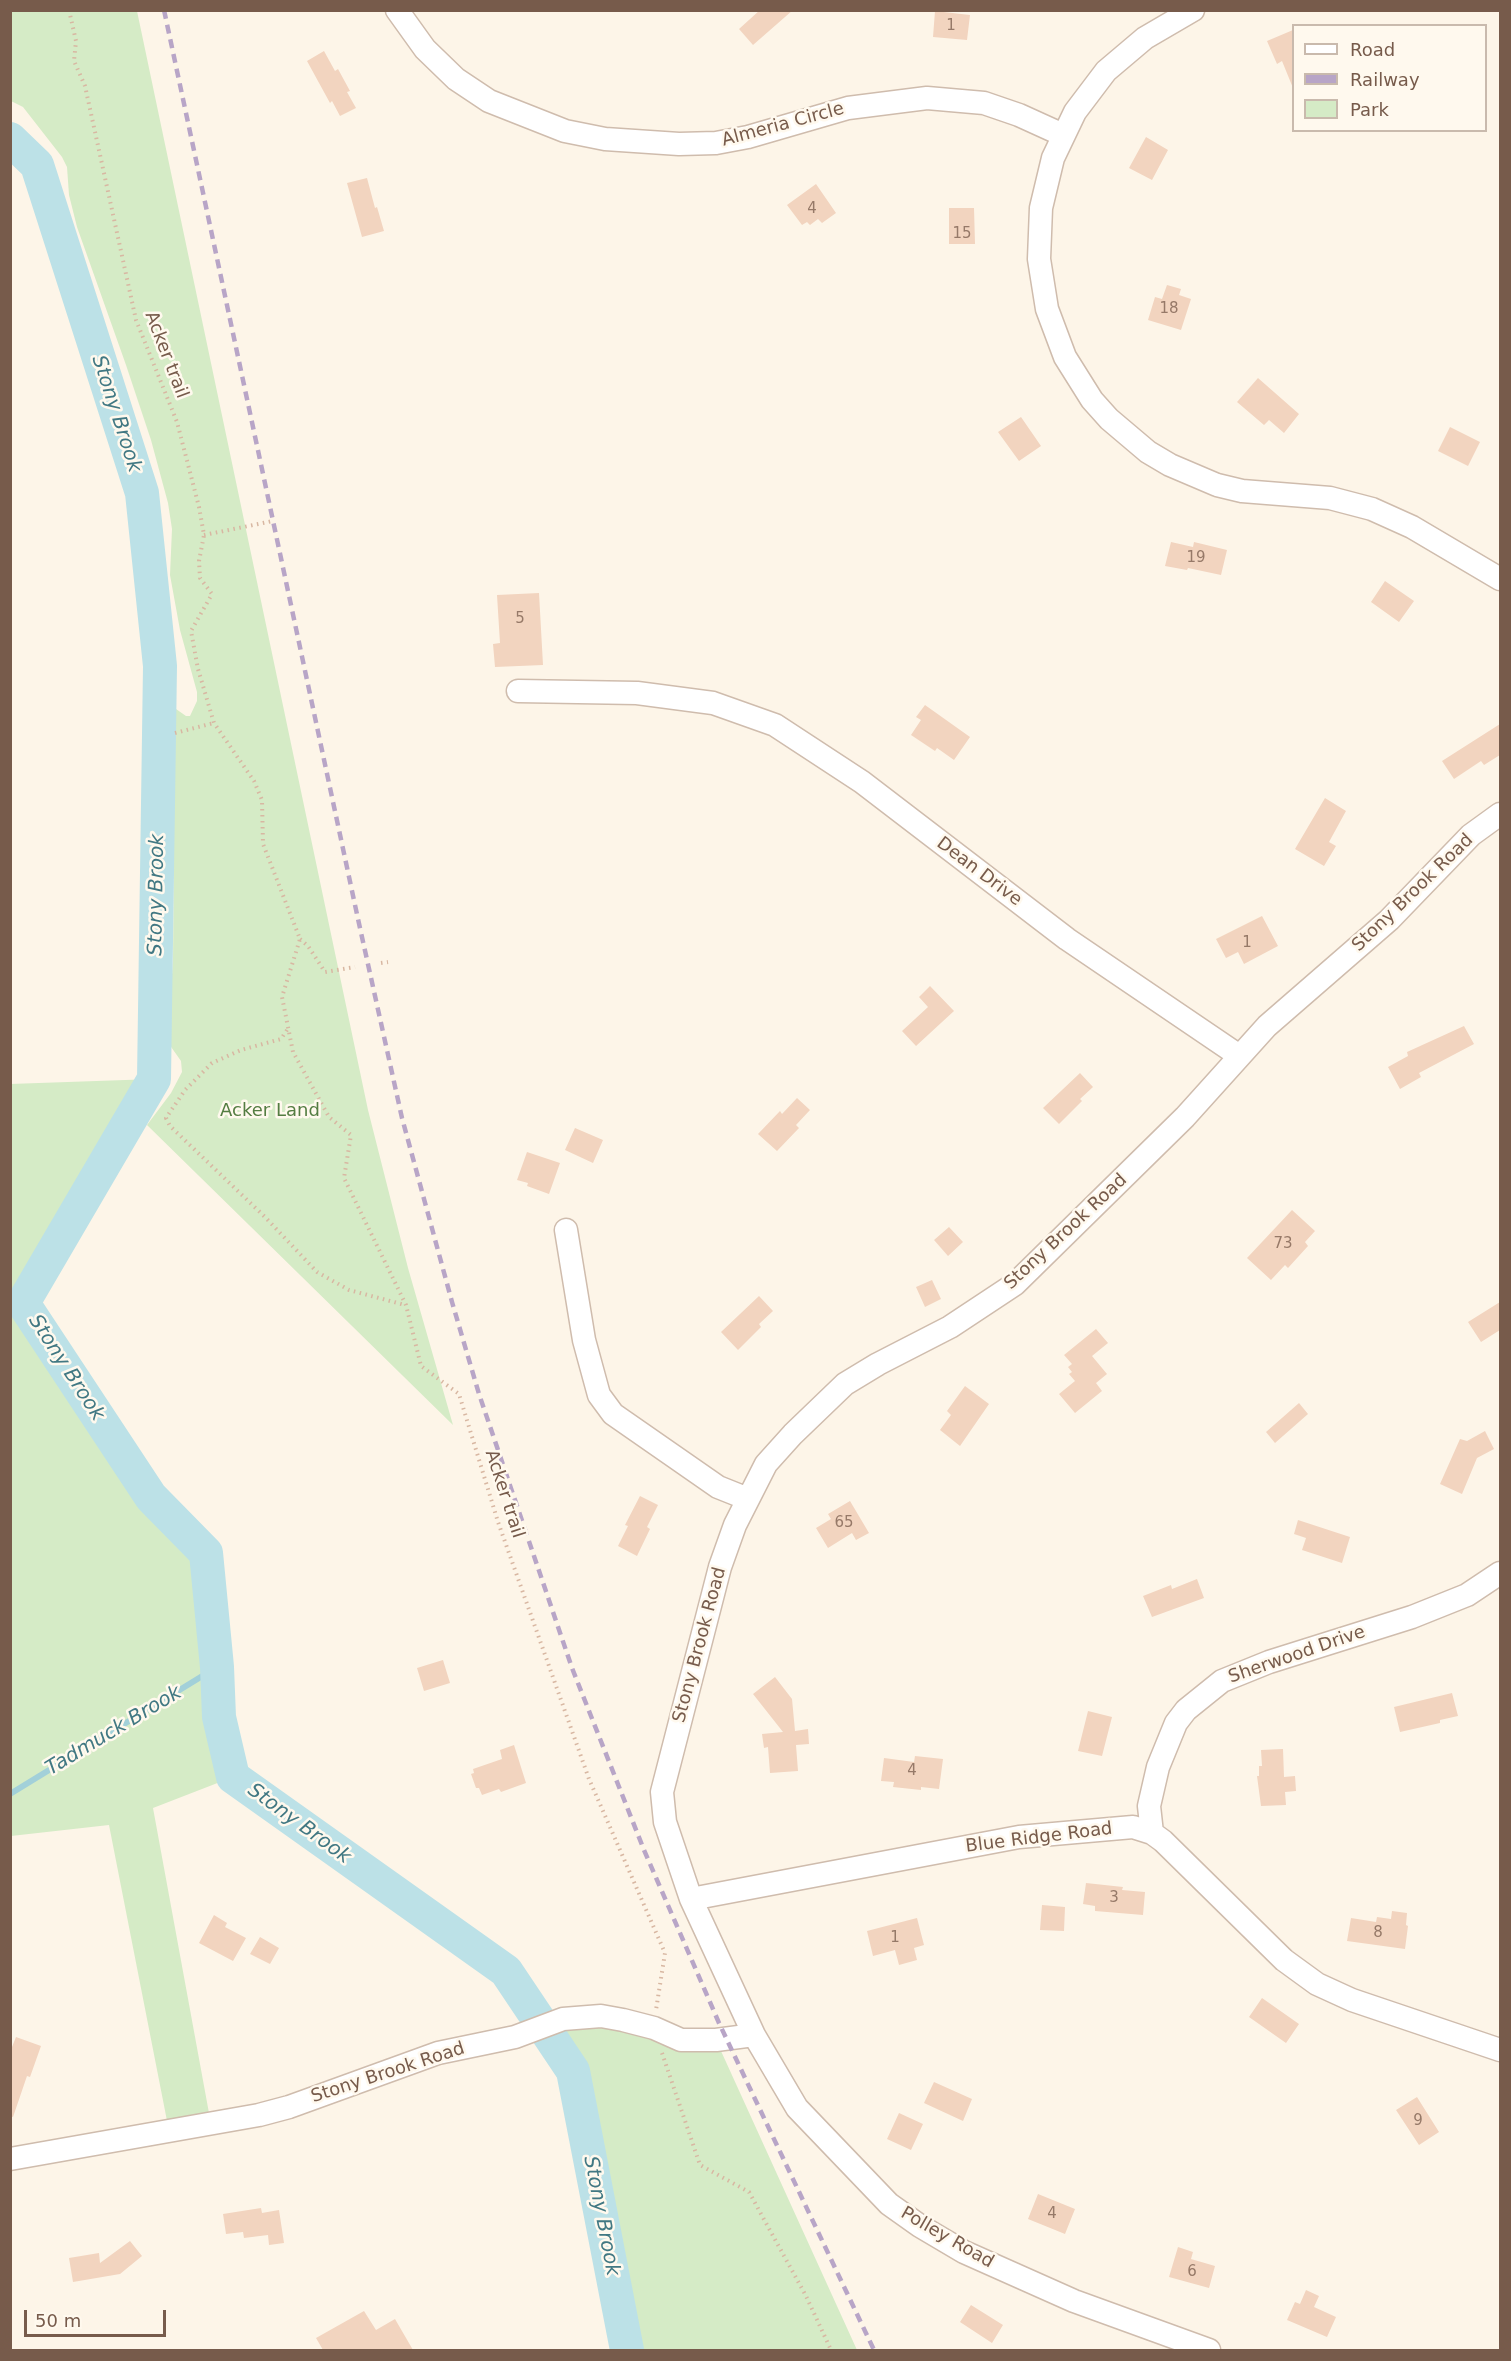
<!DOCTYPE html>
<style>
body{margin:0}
#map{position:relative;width:1511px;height:2361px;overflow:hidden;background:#fdf5e8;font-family:"DejaVu Sans",sans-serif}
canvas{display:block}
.frame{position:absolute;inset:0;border:12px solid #775b4b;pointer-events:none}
.legend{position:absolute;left:1292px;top:24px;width:195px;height:108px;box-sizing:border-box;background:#fff9ee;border:2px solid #c9baad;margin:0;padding:8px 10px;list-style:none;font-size:18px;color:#775b4b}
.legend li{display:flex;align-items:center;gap:12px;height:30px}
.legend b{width:30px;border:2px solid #c9baad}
.scale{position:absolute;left:24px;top:2310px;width:142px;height:27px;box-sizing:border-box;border:3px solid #775b4b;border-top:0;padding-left:8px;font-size:18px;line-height:21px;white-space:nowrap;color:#775b4b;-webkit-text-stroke:4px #fff9ee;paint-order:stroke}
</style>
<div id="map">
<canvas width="1511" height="2361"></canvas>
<div class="frame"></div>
<ul class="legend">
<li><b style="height:8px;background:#fff"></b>Road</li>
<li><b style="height:8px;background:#b8a5c7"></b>Railway</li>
<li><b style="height:16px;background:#d5ebc6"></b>Park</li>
</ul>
<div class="scale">50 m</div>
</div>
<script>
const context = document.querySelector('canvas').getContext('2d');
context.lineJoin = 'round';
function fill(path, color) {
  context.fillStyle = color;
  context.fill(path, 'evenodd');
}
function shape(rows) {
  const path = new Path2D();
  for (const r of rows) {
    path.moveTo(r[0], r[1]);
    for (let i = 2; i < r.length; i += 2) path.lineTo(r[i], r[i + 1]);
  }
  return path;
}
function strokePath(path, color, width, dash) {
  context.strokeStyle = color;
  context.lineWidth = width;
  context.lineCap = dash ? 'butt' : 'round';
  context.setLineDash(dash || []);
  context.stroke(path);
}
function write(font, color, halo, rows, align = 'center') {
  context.font = font + ' "DejaVu Sans",sans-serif';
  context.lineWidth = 5;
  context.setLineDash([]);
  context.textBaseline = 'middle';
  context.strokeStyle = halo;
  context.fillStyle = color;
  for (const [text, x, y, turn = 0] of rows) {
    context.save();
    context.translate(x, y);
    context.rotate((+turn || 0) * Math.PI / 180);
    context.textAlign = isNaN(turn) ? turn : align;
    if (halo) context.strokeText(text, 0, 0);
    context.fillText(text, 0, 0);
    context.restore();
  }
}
fill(shape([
 [10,11,137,11,368,1110,408,1268,453,1425,147,1125,171,1093,182,1072,181,1061,169,1044,168,1038,173,959,174,847,165,731,169,715,173,710,176,709,186,716,190,716,197,701,197,692,180,630,170,575,172,529,168,503,151,440,126,365,77,227,69,195,67,167,62,157,23,107,11,101],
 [154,1079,23,1303,151,1497,206,1553,217,1667,233,1777,153,1808,211,2124,169,2131,109,1825,11,1836,10,1084],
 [563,2019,716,2040,857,2350,627,2350]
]), '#d5ebc6');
strokePath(shape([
 [10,1794,217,1667]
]), '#a2d0d9', 6);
strokePath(shape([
 [10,139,37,165,142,493,160,666,154,1079,23,1303,151,1497,206,1553,217,1667,219,1717,233,1777,506,1971,573,2071,627,2350]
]), '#bce1e7', 34);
fill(shape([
 [760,10,793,10,753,45,739,29],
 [935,11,970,15,967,40,933,37],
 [1293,30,1293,88,1282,61,1277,64,1267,41],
 [324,51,335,71,338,69,350,91,347,92,356,108,340,116,332,101,330,103,307,61],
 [1146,137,1168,150,1152,180,1129,168],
 [367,178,375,208,377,207,384,231,362,237,347,183],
 [816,184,836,213,822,223,818,219,810,225,807,222,802,225,787,205],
 [949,208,974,208,975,244,949,244],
 [1167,285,1181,289,1179,295,1191,299,1181,330,1148,320,1155,297,1162,299],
 [1258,378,1299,414,1284,433,1269,420,1264,425,1237,402],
 [1021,417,1041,446,1019,461,998,432],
 [1450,427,1480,442,1468,466,1438,451],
 [1171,542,1193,547,1194,542,1227,550,1221,575,1188,568,1187,570,1165,566],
 [1385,581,1414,601,1399,622,1371,602],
 [539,593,543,665,495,667,493,644,500,643,497,595],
 [925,705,970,737,954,760,937,748,935,751,911,735,921,720,916,717],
 [1500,724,1500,755,1484,765,1481,761,1454,779,1442,761],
 [1325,798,1346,811,1329,842,1336,846,1324,866,1295,849],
 [1262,916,1278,946,1244,964,1238,952,1226,958,1216,939],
 [930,986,954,1011,916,1046,902,1031,928,1007,919,997],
 [1464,1026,1474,1044,1419,1073,1421,1077,1400,1089,1388,1067,1408,1056,1407,1052],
 [1080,1073,1093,1087,1080,1099,1082,1101,1059,1124,1043,1108],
 [797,1098,810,1110,796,1125,799,1128,777,1151,758,1134,780,1111,782,1114],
 [575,1128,603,1140,593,1163,565,1150],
 [527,1152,560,1163,549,1194,527,1186,528,1183,517,1180],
 [1292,1210,1315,1231,1305,1242,1308,1246,1288,1268,1285,1265,1271,1280,1247,1258],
 [949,1227,963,1242,948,1256,934,1240],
 [932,1280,941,1299,925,1307,916,1287],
 [759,1296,773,1311,759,1324,761,1327,738,1350,721,1332],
 [1500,1302,1500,1330,1481,1342,1468,1322],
 [1096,1329,1108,1343,1092,1356,1107,1374,1096,1383,1102,1391,1075,1413,1059,1394,1075,1381,1069,1374,1072,1372,1068,1367,1072,1364,1064,1355],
 [965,1386,989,1404,960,1446,940,1430,951,1415,947,1411],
 [1299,1403,1308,1414,1275,1443,1266,1432],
 [1485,1431,1494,1449,1477,1458,1462,1494,1440,1484,1460,1439,1467,1441],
 [640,1496,658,1505,647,1527,650,1529,637,1556,618,1546,628,1526,625,1525],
 [850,1501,869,1533,856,1540,852,1533,828,1548,816,1528,831,1519,828,1514],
 [1298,1520,1350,1537,1342,1563,1302,1550,1306,1538,1294,1534],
 [1197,1579,1204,1598,1152,1617,1143,1596,1171,1585,1172,1589],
 [443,1660,450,1683,424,1691,417,1668],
 [775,1677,792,1699,795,1731,808,1729,809,1744,796,1745,798,1771,770,1773,768,1747,764,1748,762,1734,783,1732,753,1694],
 [1452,1693,1458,1716,1440,1720,1440,1723,1400,1732,1394,1707],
 [1088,1711,1112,1717,1102,1756,1078,1751],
 [514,1745,526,1783,501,1792,499,1789,482,1795,479,1788,476,1788,471,1774,474,1773,473,1769,502,1759,500,1750],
 [1283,1749,1284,1777,1295,1776,1296,1791,1285,1792,1286,1805,1261,1806,1257,1776,1259,1776,1259,1766,1262,1766,1261,1750],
 [915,1756,943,1759,939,1789,921,1787,921,1790,893,1787,894,1782,881,1781,884,1758,914,1762],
 [1086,1883,1123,1887,1122,1890,1145,1892,1143,1915,1095,1911,1095,1906,1083,1904],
 [1042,1905,1065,1907,1064,1931,1040,1930],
 [1392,1911,1407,1913,1406,1925,1408,1926,1405,1949,1347,1941,1351,1918,1376,1922,1377,1917,1391,1919],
 [214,1915,227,1923,225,1927,246,1938,233,1961,199,1943],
 [917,1918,924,1945,914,1948,917,1960,899,1965,895,1950,873,1956,867,1931],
 [260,1937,279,1948,270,1964,250,1954],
 [1262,1998,1299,2024,1286,2043,1249,2017],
 [16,2037,41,2046,30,2077,27,2076,13,2117,10,2116,10,2052],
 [934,2082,972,2099,963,2121,924,2103],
 [1417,2097,1439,2132,1419,2145,1396,2110],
 [899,2113,923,2124,911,2150,887,2139],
 [1038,2194,1075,2209,1065,2234,1028,2219],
 [261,2208,262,2213,279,2210,284,2243,269,2245,268,2235,244,2238,243,2232,226,2234,223,2214],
 [130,2241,142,2256,120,2274,73,2282,69,2258,99,2253,100,2263],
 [1178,2247,1193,2252,1191,2259,1215,2266,1209,2288,1169,2277],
 [1306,2290,1319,2296,1314,2307,1336,2317,1327,2337,1287,2320,1295,2302,1300,2304],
 [971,2305,1003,2325,992,2343,960,2322],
 [364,2311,376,2330,395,2319,413,2350,323,2350,316,2338]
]), '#f2d4bf');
const minor = shape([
 [397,10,425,49,456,79,489,101,565,131,605,139,679,144,716,143,748,137,848,108,927,98,984,103,1019,115,1063,135],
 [1193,10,1145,38,1106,71,1075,112,1053,158,1041,208,1039,259,1047,309,1065,357,1092,400,1109,419,1148,452,1170,465,1217,485,1242,491,1330,498,1372,509,1412,527,1500,579],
 [518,691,637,693,713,703,775,725,862,782,1067,939,1238,1055],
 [566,1230,584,1340,599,1395,613,1414,718,1487,748,1499],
 [1152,1833,1149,1806,1158,1767,1176,1723,1186,1710,1222,1681,1269,1662,1412,1617,1467,1595,1500,1573],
 [691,1899,1019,1837,1133,1827,1152,1833,1163,1841,1284,1960,1317,1984,1352,2000,1500,2050],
 [754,2035,797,2108,889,2204,920,2226,964,2252,1074,2301,1209,2350],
 [10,2159,259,2115,289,2107,438,2053,515,2037,563,2019,601,2016,623,2020,654,2028,681,2040,716,2040,754,2035,691,1899,665,1822,662,1792,720,1567,735,1525,766,1464,793,1434,845,1384,878,1364,950,1327,1015,1284,1185,1117,1267,1026,1389,920,1471,835,1500,814]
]);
strokePath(minor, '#cfbcad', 25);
strokePath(shape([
 [69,10,76,41,74,61,85,86,136,320,177,422,199,507,204,535,199,561,200,578,212,594,191,631,198,669,214,723,254,781,262,800,263,844,300,939,282,997,293,1052,329,1117,351,1135,344,1178,406,1305,421,1366,459,1394,498,1522,589,1779,665,1953,656,2010],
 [204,535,273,521],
 [175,733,214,723],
 [300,939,308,946,325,972,355,967],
 [381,963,388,962],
 [287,1030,281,1039,241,1050,212,1063,185,1090,166,1118,170,1126,265,1217,317,1272,349,1290,405,1305],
 [662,2053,700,2165,749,2192,806,2296,831,2350]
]), '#d8b7a2', 4, [1.5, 4.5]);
strokePath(minor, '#fff', 22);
strokePath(shape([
 [164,10,358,919,402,1118,452,1302,479,1394,572,1668,644,1850,719,2023,874,2350]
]), '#b8a5c7', 4.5, [9, 6]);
write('15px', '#967968', null, [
 ["1",951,26],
 ["4",812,209],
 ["15",962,234],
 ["18",1169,309],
 ["19",1196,558],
 ["5",520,619],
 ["1",1247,943],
 ["73",1283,1244],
 ["65",844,1523],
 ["4",912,1771],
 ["3",1114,1898],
 ["8",1378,1933],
 ["1",895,1938],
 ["9",1418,2121],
 ["4",1052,2214],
 ["6",1192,2272]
]);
write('18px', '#775b4b', '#fff9ee', [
 ["Almeria Circle",783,125,-15],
 ["Acker trail",166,355,69],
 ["Dean Drive",979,872,37],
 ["Stony Brook Road",1413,893,-44],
 ["Stony Brook Road",1066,1232,-43],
 ["Acker trail",504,1494,72],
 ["Stony Brook Road",700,1645,-75],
 ["Sherwood Drive",1297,1655,-19],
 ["Blue Ridge Road",1039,1838,-7],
 ["Stony Brook Road",388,2073,-18],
 ["Polley Road",947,2238,30]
]);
write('18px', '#547d42', '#fff9ee', [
 ["Acker Land",270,1111]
]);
write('italic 20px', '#417883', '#fff9ee', [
 ["Stony Brook",116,414,72],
 ["Stony Brook",157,895,-89],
 ["Stony Brook",66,1368,57],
 ["Tadmuck Brook",114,1731,-31],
 ["Stony Brook",299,1824,36],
 ["Stony Brook",601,2216,79]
]);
</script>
